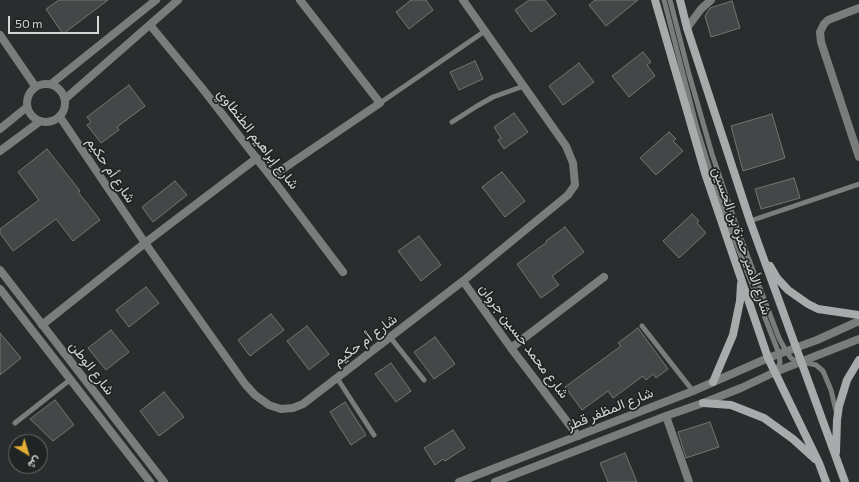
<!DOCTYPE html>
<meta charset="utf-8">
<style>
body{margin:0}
#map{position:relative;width:859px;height:482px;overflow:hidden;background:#2a2d2e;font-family:Commissioner,Vazirmatn,sans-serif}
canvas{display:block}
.north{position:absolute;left:8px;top:434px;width:40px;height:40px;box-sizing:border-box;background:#212424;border:1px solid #686b6b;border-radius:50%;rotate:142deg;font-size:11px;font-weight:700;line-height:16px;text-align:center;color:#d3d5d5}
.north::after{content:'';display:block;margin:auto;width:14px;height:18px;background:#e3ae35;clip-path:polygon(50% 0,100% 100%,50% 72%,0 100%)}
.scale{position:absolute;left:8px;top:16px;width:91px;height:18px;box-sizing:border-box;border:2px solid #d3d5d5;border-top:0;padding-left:5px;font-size:12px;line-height:14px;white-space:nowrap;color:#d3d5d5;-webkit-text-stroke:3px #212424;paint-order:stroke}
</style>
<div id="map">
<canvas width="859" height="482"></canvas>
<div class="north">ش</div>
<div class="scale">50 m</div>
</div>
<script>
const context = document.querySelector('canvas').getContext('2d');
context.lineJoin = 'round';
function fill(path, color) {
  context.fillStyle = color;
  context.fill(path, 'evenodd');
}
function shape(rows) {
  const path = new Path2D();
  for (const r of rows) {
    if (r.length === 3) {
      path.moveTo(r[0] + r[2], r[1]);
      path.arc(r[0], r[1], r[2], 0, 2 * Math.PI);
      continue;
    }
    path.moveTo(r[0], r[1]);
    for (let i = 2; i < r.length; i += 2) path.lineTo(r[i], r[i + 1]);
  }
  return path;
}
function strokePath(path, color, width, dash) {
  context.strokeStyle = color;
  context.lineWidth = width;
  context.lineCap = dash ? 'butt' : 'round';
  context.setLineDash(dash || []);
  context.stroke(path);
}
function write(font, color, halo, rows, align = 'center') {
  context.font = font + ' Commissioner,Vazirmatn,sans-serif';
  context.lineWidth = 3.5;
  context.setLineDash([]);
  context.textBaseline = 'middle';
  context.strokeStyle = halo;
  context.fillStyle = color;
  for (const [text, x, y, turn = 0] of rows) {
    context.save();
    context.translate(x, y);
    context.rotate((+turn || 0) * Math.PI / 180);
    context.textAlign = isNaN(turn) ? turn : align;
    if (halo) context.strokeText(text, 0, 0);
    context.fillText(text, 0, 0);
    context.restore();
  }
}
const building = shape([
 [59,0,108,0,63,34,46,9,59,0],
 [411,0,426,0,433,10,409,29,396,12,411,0],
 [529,0,545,0,556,14,531,32,515,10,529,0],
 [595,0,638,0,606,26,589,5,595,0],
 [732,1,740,28,711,37,705,16,710,8,732,1],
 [643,52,651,62,647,65,655,76,629,97,612,76,643,52],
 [475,61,483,79,459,90,450,72,475,61],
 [579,63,594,82,563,105,549,86,579,63],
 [129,85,145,106,117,127,119,130,101,143,87,125,91,122,87,117,129,85],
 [514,113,528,132,504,149,498,140,501,138,494,127,514,113],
 [772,114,785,158,743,171,731,126,772,114],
 [669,132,676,139,673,141,683,151,656,175,640,158,669,132],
 [47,149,80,191,78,192,100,220,73,241,56,219,13,251,0,233,0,229,39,200,18,172,47,149],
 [502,172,525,201,505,217,482,187,502,172],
 [794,178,800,198,761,209,755,189,794,178],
 [175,181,187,195,153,222,142,207,175,181],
 [692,214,699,221,697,223,706,233,679,258,663,241,692,214],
 [565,227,584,252,552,276,559,285,541,298,517,264,547,242,546,241,565,227],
 [419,236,441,265,421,281,398,251,419,236],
 [146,287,159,303,129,327,116,310,146,287],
 [271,314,284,330,250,356,238,340,271,314],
 [307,326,329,354,309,370,287,341,307,326],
 [638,328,668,369,656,378,653,374,646,380,643,376,613,398,608,391,582,410,565,387,621,346,618,343,638,328],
 [111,330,129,352,106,370,88,348,111,330],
 [0,333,21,358,0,375,0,333],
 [435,337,455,364,434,379,414,352,435,337],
 [391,363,411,391,396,402,375,374,391,363],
 [164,392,184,417,159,436,140,411,164,392],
 [55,400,74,425,53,441,30,419,55,400],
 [345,402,366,435,351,445,330,412,345,402],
 [710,422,719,447,686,458,678,432,710,422],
 [453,430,465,448,445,461,443,459,435,465,424,448,453,430],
 [625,453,637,482,608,482,600,463,625,453]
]);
fill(building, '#444747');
strokePath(building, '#727675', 1);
strokePath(shape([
 [664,0,697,128,710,170,733,235,779,354,780,363,776,371],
 [670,0,689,74,712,154,740,236,779,338,786,351,791,358,794,360,816,365,823,371,831,390,836,411],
 [380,103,485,31],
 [452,122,477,106,493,97,524,86],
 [750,221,859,184],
 [642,326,693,391],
 [390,337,424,380],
 [337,378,374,435],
 [15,423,71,379]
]), '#7b7d7d', 5);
strokePath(shape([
 [859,8,828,20,824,24,820,32,821,42,859,157],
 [150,25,202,88,271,177,343,272],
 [687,28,701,9,711,0],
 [0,35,35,86],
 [46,103,19],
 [51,84,156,0],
 [65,99,178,0],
 [60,117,145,243,245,384,255,395,269,405,281,409,293,408,303,404,463,281,568,195,575,185,573,163,566,146,463,0],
 [0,129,27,107],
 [0,151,39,122],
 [271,177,380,103,300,0],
 [463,281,511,348,578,436],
 [42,325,145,243,257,158],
 [511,348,604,277],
 [666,416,689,482]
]), '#7b7d7d', 8);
strokePath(shape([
 [0,270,164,482],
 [0,289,150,482],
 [459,482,693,391,768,358,817,340,859,321],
 [495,482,666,416,703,403,741,388,775,372,859,339]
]), '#7b7d7d', 8);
strokePath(shape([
 [655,0,705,173,768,358,819,463,826,482],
 [680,0,687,28,750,221,845,482],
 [770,266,777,278,788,290,808,304,818,309,859,315],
 [713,382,733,335,740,301,741,284],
 [703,403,731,405,764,418,793,439,815,459],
 [836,452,837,420,839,406,847,380,859,360]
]), '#a8aaab', 8);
write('14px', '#d3d5d5', '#212424', [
 ["شارع إبراهيم الطنطاوي",258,139,52],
 ["شارع أم حكيم",111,170,56],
 ["شارع الأمير حمزة بن الحسين",742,241,71],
 ["شارع أم حكيم",365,340,-37],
 ["شارع محمد حسين جروان",524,341,53],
 ["شارع الوطن",92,368,52],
 ["شارع المظفر قطز",610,409,-22]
]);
</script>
